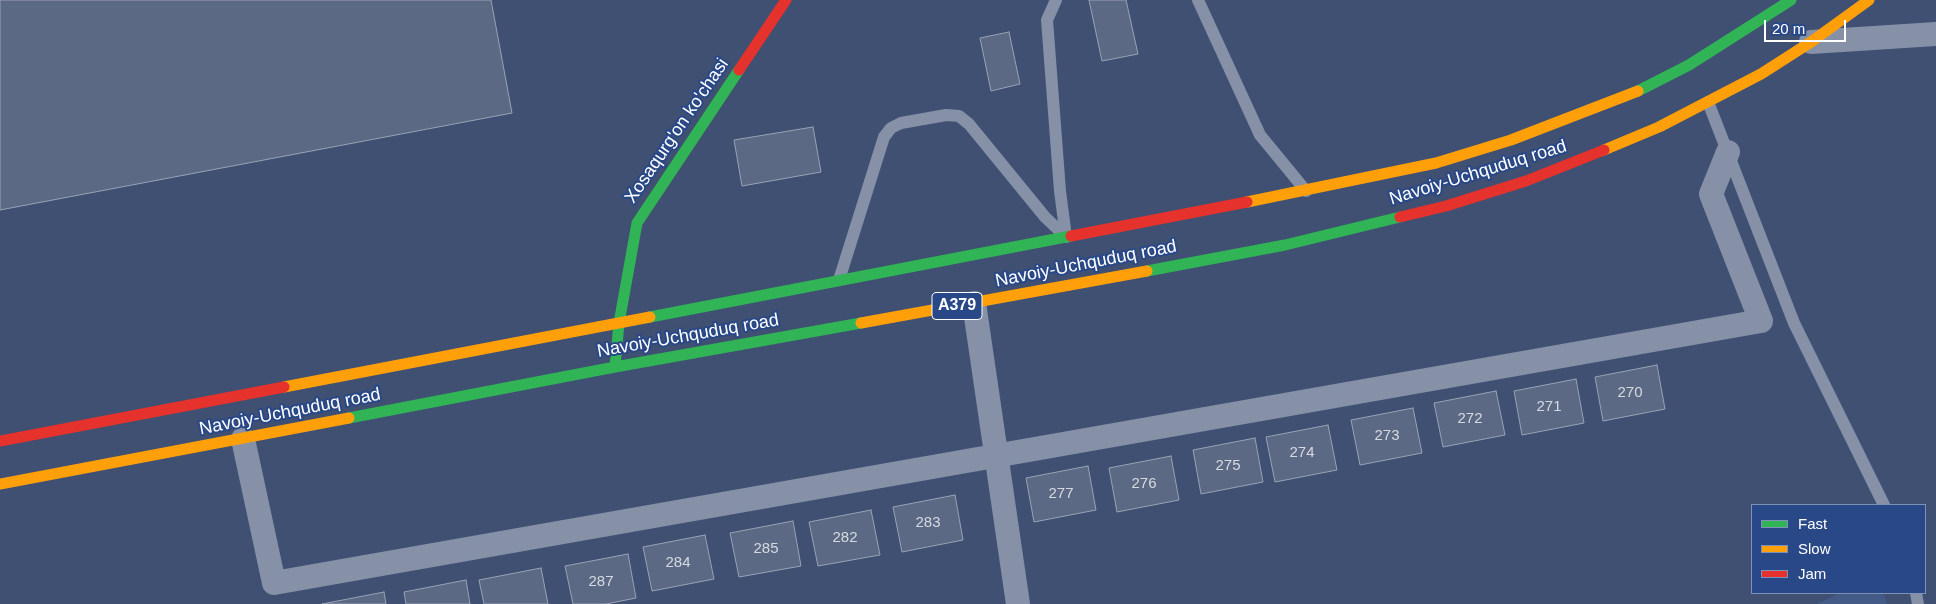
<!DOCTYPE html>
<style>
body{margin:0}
#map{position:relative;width:1936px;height:604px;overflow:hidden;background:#3f5072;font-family:Helvetica,sans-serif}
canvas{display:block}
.legend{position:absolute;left:1751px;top:504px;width:175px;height:90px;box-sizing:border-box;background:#294888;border:1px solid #7f91b8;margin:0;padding:6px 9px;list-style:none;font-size:15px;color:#fff}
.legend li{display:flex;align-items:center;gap:10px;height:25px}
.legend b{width:25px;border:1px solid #7f91b8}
.scale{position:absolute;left:1764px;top:20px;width:82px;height:22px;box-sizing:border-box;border:2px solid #fff;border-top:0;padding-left:6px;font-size:15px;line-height:18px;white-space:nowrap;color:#fff;-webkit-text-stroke:4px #294888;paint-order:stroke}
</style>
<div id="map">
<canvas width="1936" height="604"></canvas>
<ul class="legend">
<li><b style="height:6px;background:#30b455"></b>Fast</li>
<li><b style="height:6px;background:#ff9f0a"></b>Slow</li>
<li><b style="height:6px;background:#e5322d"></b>Jam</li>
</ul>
<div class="scale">20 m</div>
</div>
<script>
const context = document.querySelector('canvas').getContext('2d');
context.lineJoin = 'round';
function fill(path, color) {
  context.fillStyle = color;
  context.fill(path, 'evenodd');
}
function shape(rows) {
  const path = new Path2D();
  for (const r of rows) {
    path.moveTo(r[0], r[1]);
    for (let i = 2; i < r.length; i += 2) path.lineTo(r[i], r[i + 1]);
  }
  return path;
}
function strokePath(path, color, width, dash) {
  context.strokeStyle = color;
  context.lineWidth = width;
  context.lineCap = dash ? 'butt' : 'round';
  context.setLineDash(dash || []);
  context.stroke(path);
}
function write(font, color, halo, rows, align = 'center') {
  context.font = font + ' Helvetica,sans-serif';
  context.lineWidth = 4;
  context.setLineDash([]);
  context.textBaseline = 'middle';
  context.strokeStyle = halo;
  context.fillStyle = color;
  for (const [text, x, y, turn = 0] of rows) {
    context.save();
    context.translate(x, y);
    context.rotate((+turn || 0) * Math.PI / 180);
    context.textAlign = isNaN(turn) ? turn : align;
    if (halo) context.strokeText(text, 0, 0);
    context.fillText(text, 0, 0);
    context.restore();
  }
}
fill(shape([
 [1840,593,1883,593,1887,604,1817,604]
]), '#445a87');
const building = shape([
 [0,0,491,0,512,113,0,210,0,0],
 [1089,0,1126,0,1138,54,1102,61,1089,0],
 [1009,32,1020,84,991,91,980,38,1009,32],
 [813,127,821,172,742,186,734,140,813,127],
 [1657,365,1665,409,1603,421,1595,377,1657,365],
 [1576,379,1584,423,1522,435,1514,391,1576,379],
 [1496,391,1505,435,1443,447,1434,403,1496,391],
 [1413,408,1422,453,1360,465,1351,420,1413,408],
 [1328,425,1337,470,1275,482,1266,437,1328,425],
 [1255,438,1263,482,1201,494,1193,450,1255,438],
 [1171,456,1179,500,1117,512,1109,468,1171,456],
 [1088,466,1096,510,1034,522,1026,478,1088,466],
 [955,495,963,540,902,552,893,507,955,495],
 [871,510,880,555,818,566,809,522,871,510],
 [793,521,801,566,739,577,730,533,793,521],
 [705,535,714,579,652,591,643,547,705,535],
 [628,554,636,598,606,604,573,604,565,566,628,554],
 [541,568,548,604,484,604,479,580,541,568],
 [466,580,470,604,406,604,404,592,466,580],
 [384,592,386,604,322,604,384,592]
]);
fill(building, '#5c6984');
strokePath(building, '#99a3b6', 1);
strokePath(shape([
 [1056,0,1047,20,1060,191,1066,237],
 [1198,0,1260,135,1306,191],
 [1708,102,1794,323,1884,505],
 [839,280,884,137,891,128,901,123,946,115,959,116,969,124,1045,217,1066,237],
 [1916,593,1918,604]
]), '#8691a8', 12);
strokePath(shape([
 [1811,42,1936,34],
 [974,303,1018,604],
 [243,439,274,583,1761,321,1711,194,1728,152]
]), '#8691a8', 24);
strokePath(shape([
 [1638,91,1689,65,1791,0],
 [1147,271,1285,245,1400,217],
 [650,317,1071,236],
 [615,367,619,323,637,223,739,70],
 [349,418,615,367,861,323]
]), '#30b455', 11);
strokePath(shape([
 [1604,150,1659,127,1761,74,1811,42,1869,0],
 [1247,202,1436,163,1511,140,1638,91],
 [861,323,1147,271],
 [284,387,650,317],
 [0,484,349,418]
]), '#ff9f0a', 11);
strokePath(shape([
 [739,70,786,0],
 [1400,217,1446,206,1526,181,1604,150],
 [1071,236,1247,202],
 [0,441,284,387]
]), '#e5322d', 11);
write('15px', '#d6dae0', null, [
 ["270",1630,393],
 ["271",1549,407],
 ["272",1470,419],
 ["273",1387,436],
 ["274",1302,453],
 ["275",1228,466],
 ["276",1144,484],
 ["277",1061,494],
 ["283",928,523],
 ["282",845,538],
 ["285",766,549],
 ["284",678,563],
 ["287",601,582]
]);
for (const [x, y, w] of [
 [957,306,50]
]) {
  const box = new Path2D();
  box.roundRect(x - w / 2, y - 13.5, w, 27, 4);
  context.fillStyle = '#294888';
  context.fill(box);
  strokePath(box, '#fff', 1);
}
write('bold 16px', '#fff', null, [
 ["A379",957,306]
]);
write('18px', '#fff', '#294888', [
 ["Xosaqurg'on ko'chasi",677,131,-56],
 ["Navoiy-Uchquduq road",1478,173,-17],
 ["Navoiy-Uchquduq road",1086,264,-11],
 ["Navoiy-Uchquduq road",688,336,-10],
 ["Navoiy-Uchquduq road",290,412,-11]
]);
</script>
